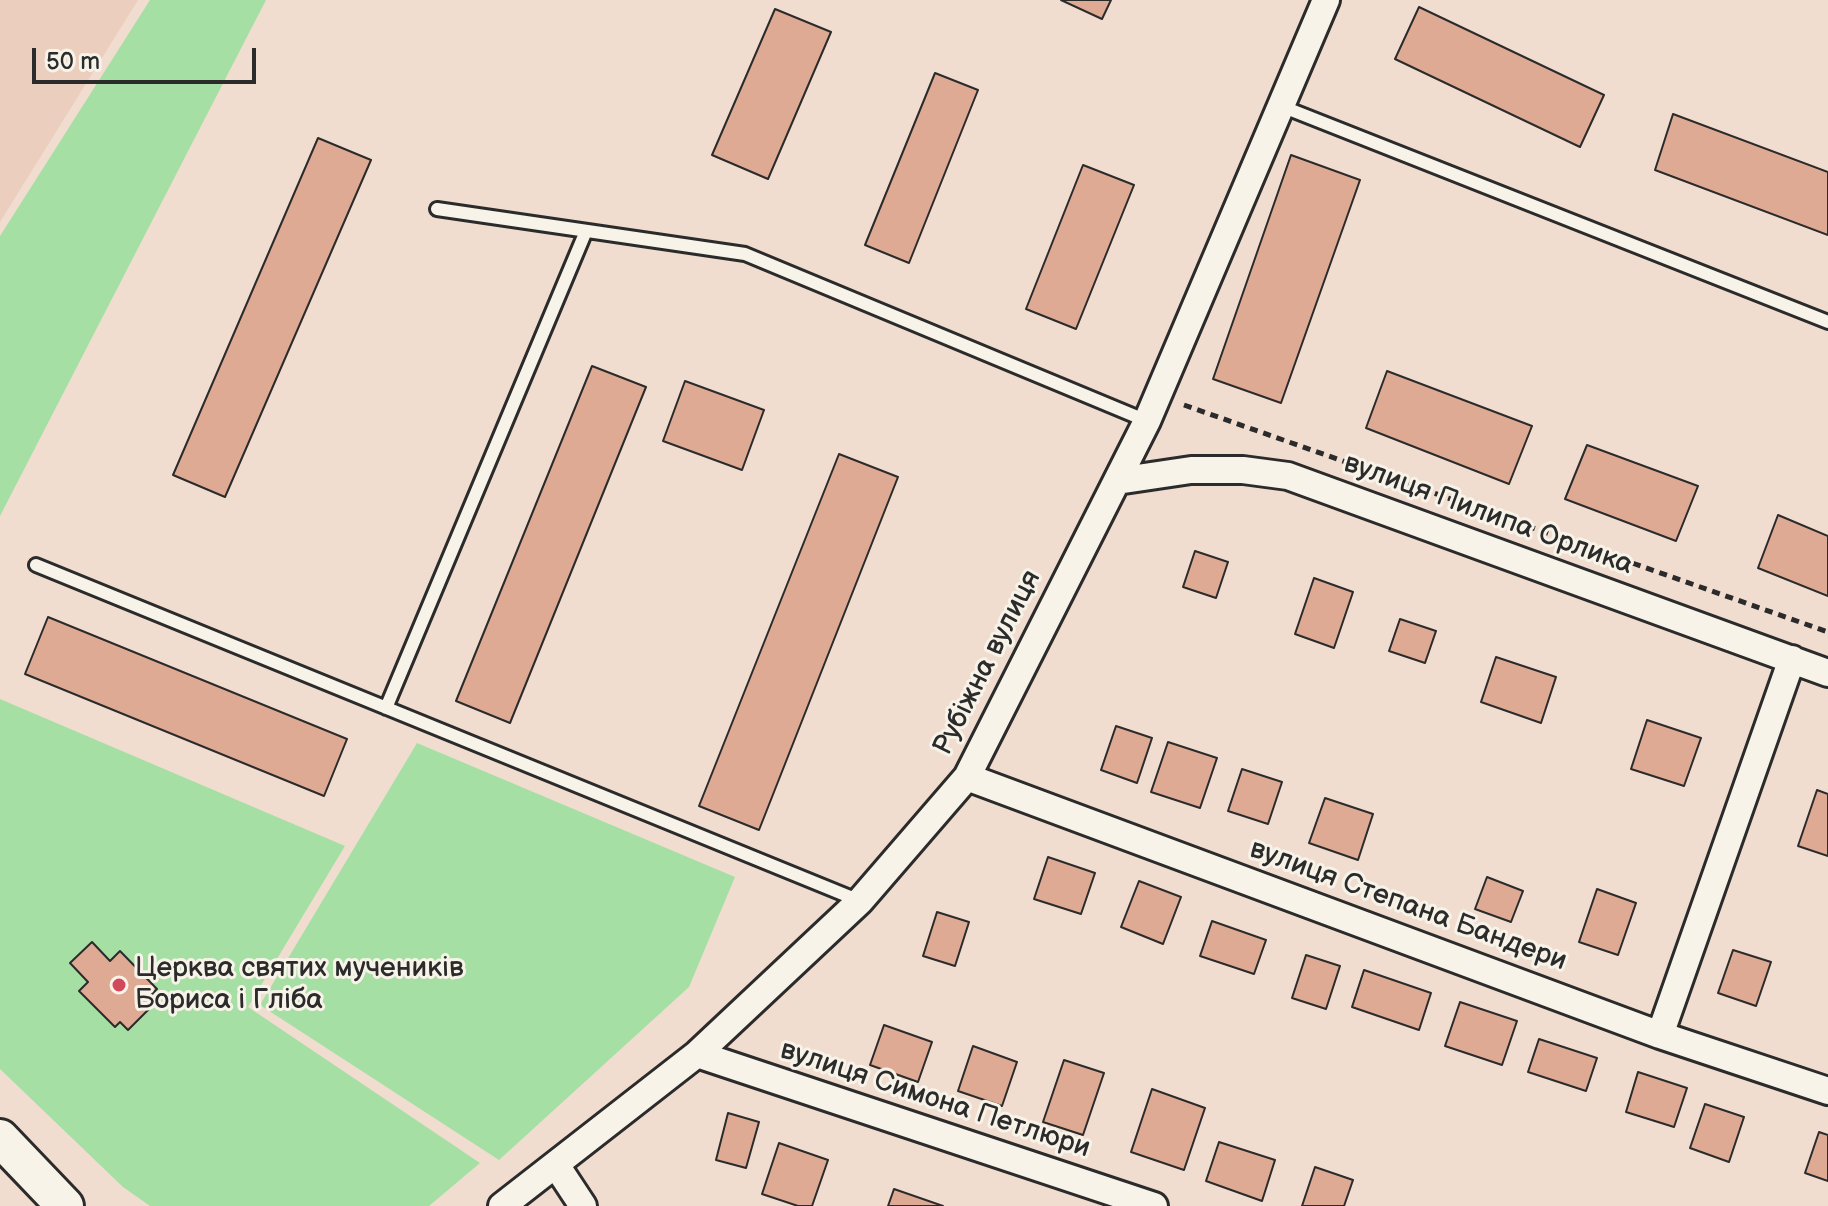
<!DOCTYPE html>
<meta charset="utf-8">
<style>
body{margin:0}
#map{position:relative;width:1828px;height:1206px;overflow:hidden;background:#f0ddcf;font-family:"Balsamiq Sans",sans-serif}
canvas{display:block}
.scale{position:absolute;left:32px;top:48px;width:224px;height:36px;box-sizing:border-box;border:4px solid #2b2b2b;border-top:0;padding-left:10px;font-size:24px;line-height:28px;white-space:nowrap;color:#2b2b2b;-webkit-text-stroke:6px #f7f3e8;paint-order:stroke}
</style>
<div id="map">
<canvas width="1828" height="1206"></canvas>
<div class="scale">50 m</div>
</div>
<script>
const context = document.querySelector('canvas').getContext('2d');
context.lineJoin = 'round';
function fill(path, color) {
  context.fillStyle = color;
  context.fill(path, 'evenodd');
}
function shape(rows) {
  const path = new Path2D();
  for (const r of rows) {
    path.moveTo(r[0], r[1]);
    for (let i = 2; i < r.length; i += 2) path.lineTo(r[i], r[i + 1]);
  }
  return path;
}
function strokePath(path, color, width, dash) {
  context.strokeStyle = color;
  context.lineWidth = width;
  context.lineCap = dash ? 'butt' : 'round';
  context.setLineDash(dash || []);
  context.stroke(path);
}
function write(font, color, halo, rows, align = 'center') {
  context.font = font + ' "Balsamiq Sans",sans-serif';
  context.lineWidth = 6;
  context.setLineDash([]);
  context.textBaseline = 'middle';
  context.strokeStyle = halo;
  context.fillStyle = color;
  for (const [text, x, y, turn = 0] of rows) {
    context.save();
    context.translate(x, y);
    context.rotate((+turn || 0) * Math.PI / 180);
    context.textAlign = isNaN(turn) ? turn : align;
    if (halo) context.strokeText(text, 0, 0);
    context.fillText(text, 0, 0);
    context.restore();
  }
}
fill(shape([
 [0,0,138,0,0,222]
]), '#ebcebd');
fill(shape([
 [150,0,266,0,0,516,0,236],
 [0,699,345,846,248,1007,480,1163,429,1206,150,1206,123,1187,0,1069],
 [417,743,735,877,689,987,499,1160,260,1005]
]), '#a6dfa4');
const building = shape([
 [1061,0,1111,0,1102,19,1061,0],
 [1419,7,1604,95,1580,147,1395,59,1419,7],
 [775,9,831,32,768,179,712,155,775,9],
 [935,73,978,90,909,263,865,245,935,73],
 [1673,114,1828,172,1828,235,1655,170,1673,114],
 [318,138,371,160,225,497,173,475,318,138],
 [1291,155,1360,180,1281,403,1213,379,1291,155],
 [1083,165,1134,185,1076,329,1026,309,1083,165],
 [592,366,646,387,510,723,456,701,592,366],
 [1387,371,1532,426,1509,484,1366,428,1387,371],
 [685,381,764,410,742,470,663,441,685,381],
 [1587,445,1698,486,1676,541,1565,499,1587,445],
 [839,454,898,477,759,830,699,806,839,454],
 [1778,515,1828,536,1828,596,1758,568,1778,515],
 [1195,551,1228,562,1216,598,1183,587,1195,551],
 [1314,578,1353,592,1334,648,1295,634,1314,578],
 [48,617,347,739,324,796,25,674,48,617],
 [1400,619,1436,631,1425,663,1389,651,1400,619],
 [1496,657,1556,677,1541,723,1481,702,1496,657],
 [1647,720,1701,738,1684,786,1631,769,1647,720],
 [1116,726,1152,738,1137,783,1101,770,1116,726],
 [1168,742,1217,758,1200,808,1151,792,1168,742],
 [1242,769,1282,782,1268,824,1228,811,1242,769],
 [1817,790,1828,794,1828,856,1798,846,1817,790],
 [1325,798,1373,814,1358,860,1309,843,1325,798],
 [1048,857,1095,873,1081,914,1034,899,1048,857],
 [1487,877,1523,891,1511,922,1475,909,1487,877],
 [1139,881,1181,897,1163,944,1121,927,1139,881],
 [1597,889,1636,903,1618,955,1579,942,1597,889],
 [937,912,969,922,955,966,923,956,937,912],
 [1212,921,1266,940,1254,974,1200,956,1212,921],
 [92,942,110,961,120,951,157,989,149,997,155,1003,128,1030,120,1022,115,1027,79,991,88,982,70,963,92,942],
 [1733,950,1771,962,1756,1006,1718,993,1733,950],
 [1306,955,1340,966,1326,1009,1292,998,1306,955],
 [1364,970,1431,993,1419,1030,1352,1007,1364,970],
 [1460,1002,1517,1021,1502,1065,1445,1046,1460,1002],
 [884,1025,932,1042,918,1082,870,1065,884,1025],
 [1539,1039,1597,1058,1586,1091,1528,1072,1539,1039],
 [973,1046,1017,1062,1002,1106,958,1091,973,1046],
 [1064,1060,1104,1073,1083,1135,1043,1122,1064,1060],
 [1638,1072,1687,1088,1674,1127,1626,1112,1638,1072],
 [1152,1089,1205,1108,1184,1170,1131,1152,1152,1089],
 [1705,1104,1744,1117,1729,1162,1690,1148,1705,1104],
 [728,1113,759,1122,746,1168,716,1160,728,1113],
 [1819,1132,1828,1135,1828,1181,1805,1173,1819,1132],
 [1219,1142,1275,1160,1262,1201,1206,1181,1219,1142],
 [779,1143,828,1160,812,1206,798,1206,762,1194,779,1143],
 [1315,1167,1353,1180,1344,1206,1302,1206,1315,1167],
 [894,1189,943,1206,888,1206,894,1189]
]);
fill(building, '#dfaa94');
strokePath(building, '#2b2b2b', 2);
const lane = shape([
 [1281,106,1828,322],
 [437,209,745,254,1147,421],
 [36,565,860,901],
 [386,708,586,231]
]);
const street = shape([
 [1117,481,1191,470,1243,470,1288,476,1828,673],
 [967,777,1660,1035,1828,1091],
 [1660,1035,1792,659],
 [697,1054,1154,1206],
 [556,1165,583,1206],
 [502,1206,697,1054,860,901,967,777,1147,421,1326,0]
]);
const secondary = shape([
 [0,1138,65,1206]
]);
strokePath(lane, '#2b2b2b', 18);
strokePath(street, '#2b2b2b', 32);
strokePath(secondary, '#2b2b2b', 42);
strokePath(shape([
 [1184,405,1828,632]
]), '#2b2b2b', 5, [8, 6]);
strokePath(lane, '#f7f3e8', 12);
strokePath(street, '#f7f3e8', 26);
strokePath(secondary, '#f7f3e8', 36);
for (const [x, y, r, color] of [
 [119,985,8,"#d1495b"]
]) {
  const dot = new Path2D();
  dot.arc(x, y, r, 0, 2 * Math.PI);
  context.fillStyle = color;
  context.fill(dot);
  strokePath(dot, '#f7f3e8', 3);
}
write('28px', '#2b2b2b', '#f7f3e8', [
 ["вулиця Пилипа Орлика",1488,515,20],
 ["Рубіжна вулиця",988,663,-63],
 ["вулиця Степана Бандери",1408,906,20],
 ["вулиця Симона Петлюри",935,1100,18]
]);
write('28px', '#2b2b2b', '#f7f3e8', [
 ["Церква святих мучеників",135,969],
 ["Бориса і Гліба",135,1001]
], 'left');
</script>
